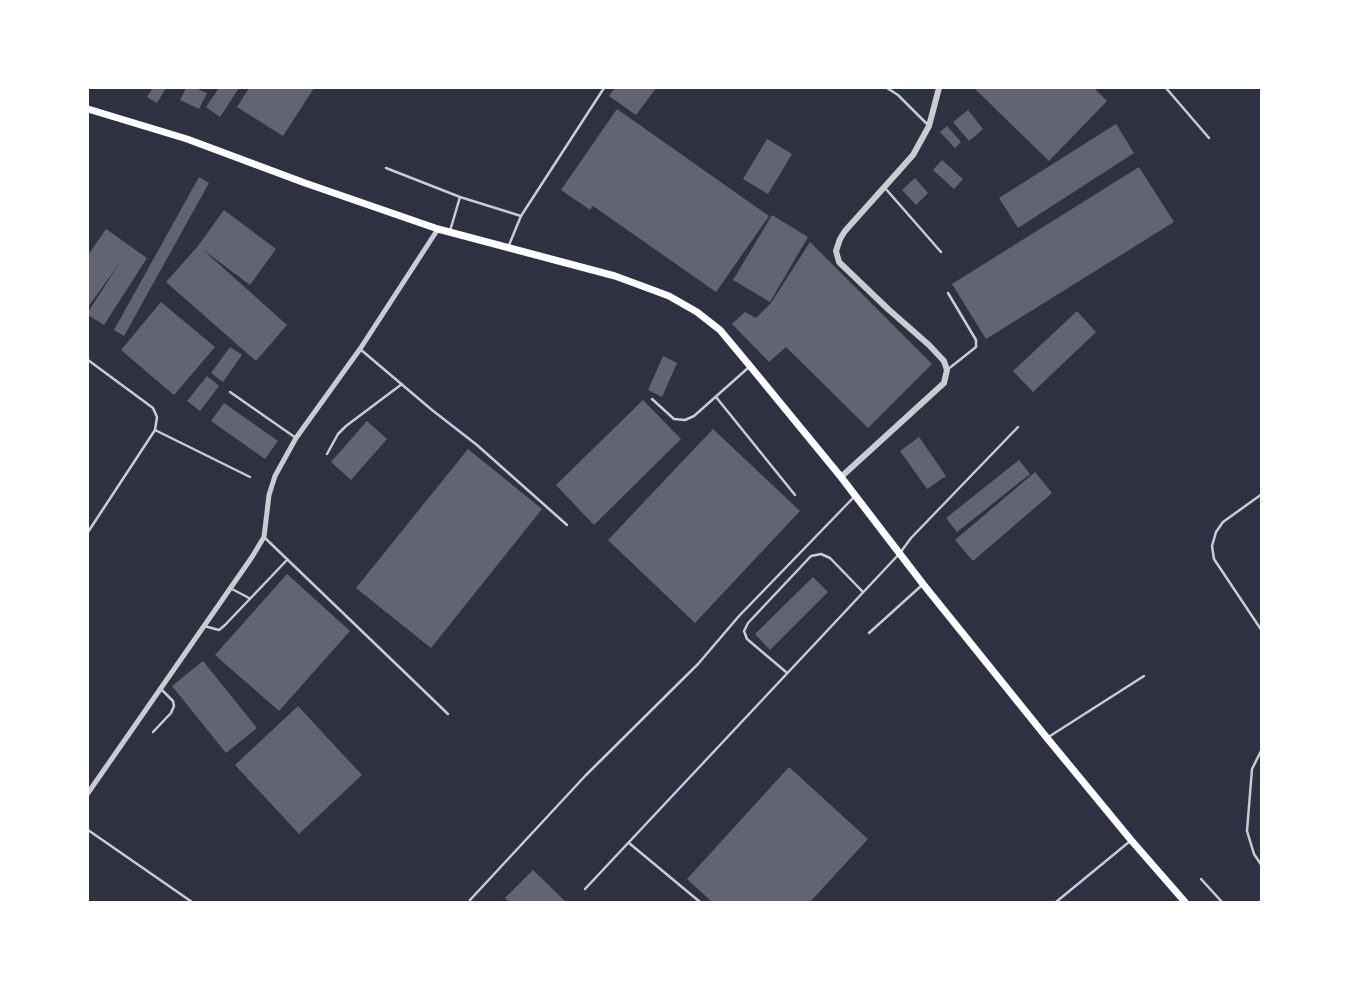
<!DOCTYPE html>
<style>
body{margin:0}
#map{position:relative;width:1349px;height:990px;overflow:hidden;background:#2d3142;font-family:Karla,sans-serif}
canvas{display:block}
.frame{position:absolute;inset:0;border:89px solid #fff;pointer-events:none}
</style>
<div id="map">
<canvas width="1349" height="990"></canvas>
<div class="frame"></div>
</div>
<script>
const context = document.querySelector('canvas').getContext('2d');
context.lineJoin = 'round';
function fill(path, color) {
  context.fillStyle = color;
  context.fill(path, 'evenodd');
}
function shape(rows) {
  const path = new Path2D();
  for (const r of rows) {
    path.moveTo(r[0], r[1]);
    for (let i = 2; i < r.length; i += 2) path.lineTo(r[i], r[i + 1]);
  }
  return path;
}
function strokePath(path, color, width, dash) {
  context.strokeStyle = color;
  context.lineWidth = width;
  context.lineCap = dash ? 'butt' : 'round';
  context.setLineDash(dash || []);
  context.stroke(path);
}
fill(shape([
 [153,88,166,88,157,103,147,97],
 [186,88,195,88,207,93,199,109,180,100],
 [219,88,239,88,220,117,206,107],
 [249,88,314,88,283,136,237,107],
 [615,88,656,88,636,115,609,96],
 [974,88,1094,88,1107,101,1049,161],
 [617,109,769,216,716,292,593,206,590,210,561,190],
 [968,110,983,129,969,141,953,122],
 [1116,124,1134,153,1018,228,999,198],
 [947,126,961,142,955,148,940,132],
 [767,139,792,154,768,194,743,179],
 [942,160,963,179,954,189,933,170],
 [1139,167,1174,222,986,339,952,284],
 [199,177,209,183,124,336,114,330],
 [915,178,928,193,916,205,902,190],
 [224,210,276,249,250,285,202,249,287,325,256,361,166,282,198,246],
 [772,215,808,237,770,302,733,280],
 [106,229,147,258,104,325,88,315,88,312,119,264,88,307,88,255],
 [810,242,932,364,868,428,786,347,769,362,732,324,745,312,756,318,771,303],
 [161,302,215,347,174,395,121,350],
 [1077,311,1096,332,1033,392,1013,371],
 [230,347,242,355,223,382,211,373],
 [663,356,677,363,662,397,648,390],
 [207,376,219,386,200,411,187,401],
 [643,400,681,439,594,525,556,485],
 [224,403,278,441,265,459,211,421],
 [367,421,387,439,351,480,331,462],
 [713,429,800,511,695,623,608,540],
 [919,437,946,476,927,489,900,451],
 [468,449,542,509,431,648,356,588],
 [1019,460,1030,474,957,532,946,518],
 [1035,472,1052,493,973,561,955,540],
 [287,574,350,631,279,711,215,655],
 [813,577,828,592,770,650,755,634],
 [203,661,257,728,226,753,172,686],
 [298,706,362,775,299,834,235,765],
 [789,767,868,839,810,902,712,902,687,879],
 [533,870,566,902,509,902,505,898]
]), '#626471');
strokePath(shape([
 [887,88,898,95,928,125],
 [1166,88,1209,138],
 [386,168,460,197,521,216,604,88],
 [885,188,941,252],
 [450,231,460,197],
 [509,245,521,216],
 [360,349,432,410,477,445,567,525],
 [88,360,153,408,157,417,155,430,250,477],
 [947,370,976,347,976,340,948,293],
 [230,392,296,438],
 [716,397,795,495],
 [652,399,674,419,685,420,694,416,748,368],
 [327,454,338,434,346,426,402,384],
 [1262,494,1223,522,1216,532,1212,546,1214,559,1262,631],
 [88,532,155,430],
 [264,537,448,714],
 [230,588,249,598],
 [204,626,219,630,225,625,286,561],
 [869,633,921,586],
 [786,672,747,639,744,631,748,623,811,556,821,554,830,558,863,592],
 [153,732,171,713,174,706,173,701,160,688],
 [1050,736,1144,676],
 [1262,749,1252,769,1247,831,1254,854,1262,866],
 [88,830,192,902],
 [629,843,700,902],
 [1201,879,1222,902],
 [585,889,900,553,911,538,1018,427],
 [470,900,586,775,698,664,739,616,854,497],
 [1056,902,1129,842],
 [1260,902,1262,899]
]), '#caccd0', 2.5);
strokePath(shape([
 [88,793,252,557,264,537,269,495,275,476,296,438,360,349,438,229]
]), '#caccd0', 5);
strokePath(shape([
 [841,477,944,383,947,370,944,361,929,345,888,309,839,262,836,251,840,239,845,231,913,155,929,126,939,88]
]), '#caccd0', 6);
strokePath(shape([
 [88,109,187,139,305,183,438,229,615,276,669,296,697,312,720,330,750,366,841,477,923,584,1047,738,1131,840,1185,902]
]), '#fff', 7);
</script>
